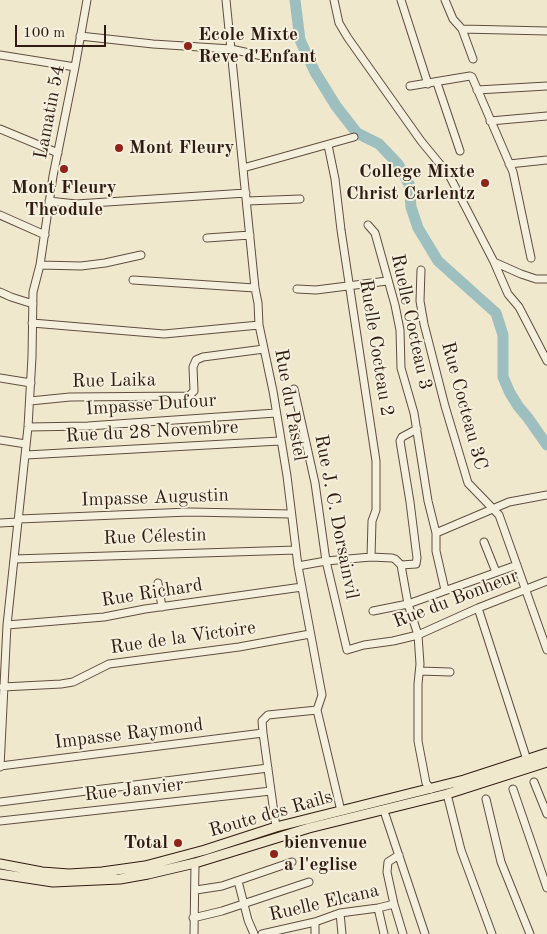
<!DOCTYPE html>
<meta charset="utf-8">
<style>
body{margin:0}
#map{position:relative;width:547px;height:934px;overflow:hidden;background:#f0e8cd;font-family:"Old Standard TT",serif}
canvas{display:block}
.scale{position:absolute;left:15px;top:25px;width:91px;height:22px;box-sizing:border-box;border:2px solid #2f1b11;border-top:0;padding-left:6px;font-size:15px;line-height:18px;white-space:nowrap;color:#2f1b11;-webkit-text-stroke:4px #f5f0de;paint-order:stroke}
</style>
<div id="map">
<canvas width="547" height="934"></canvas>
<div class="scale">100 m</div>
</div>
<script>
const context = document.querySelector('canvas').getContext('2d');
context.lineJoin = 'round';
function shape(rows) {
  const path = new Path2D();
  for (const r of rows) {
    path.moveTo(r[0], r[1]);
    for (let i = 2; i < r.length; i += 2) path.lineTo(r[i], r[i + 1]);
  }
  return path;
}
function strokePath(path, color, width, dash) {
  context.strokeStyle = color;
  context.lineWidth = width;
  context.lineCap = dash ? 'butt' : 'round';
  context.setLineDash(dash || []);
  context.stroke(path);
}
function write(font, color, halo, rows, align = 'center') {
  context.font = font + ' "Old Standard TT",serif';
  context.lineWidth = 4;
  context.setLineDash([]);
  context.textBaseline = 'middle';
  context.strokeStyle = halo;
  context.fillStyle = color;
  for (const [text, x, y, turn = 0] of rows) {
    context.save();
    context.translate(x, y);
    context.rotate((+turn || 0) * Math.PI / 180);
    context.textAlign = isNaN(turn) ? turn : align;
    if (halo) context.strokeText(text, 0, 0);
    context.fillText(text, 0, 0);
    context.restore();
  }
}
strokePath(shape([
 [295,0,300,40,315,72,336,106,357,133,379,144,398,164,409,184,411,207,418,228,438,261,496,313,503,335,503,377,510,393,518,406,528,418,547,445]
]), '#9dbfc0', 11);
const minor = shape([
 [226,0,255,288,258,303,259,325,273,391,287,476,298,566,322,695,317,710,341,811],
 [334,0,339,23,348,38,421,141,449,175,494,262,521,274,536,279,547,279],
 [401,0,428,84],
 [445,0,453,19,462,29,473,59],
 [462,29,547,31],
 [80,36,153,44,231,49,267,57],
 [0,55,75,67],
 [437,83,460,151],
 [410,86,470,76,472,77,513,172,531,258],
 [477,90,547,86],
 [490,121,547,116],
 [0,129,58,153],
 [328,145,335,179,341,230,376,461,376,510,372,521,371,557],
 [509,164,547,160],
 [243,168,354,137],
 [49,201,76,204,246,193],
 [247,201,300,199],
 [0,215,45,235],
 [368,225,375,233,395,305,400,330,401,368,414,413,428,501,436,533,436,551,445,590],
 [207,238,250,235],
 [494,262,508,294,519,307,547,361],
 [40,265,81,266,105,263,141,255],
 [421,270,420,301,424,324,445,406,468,483,499,515,547,650],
 [133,280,255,288],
 [297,289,316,290,387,281],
 [0,292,11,297,33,304],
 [32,323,164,334,259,325],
 [0,378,31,383],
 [294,389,315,483,326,561,347,650,364,645,393,641,418,635,478,608,547,581],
 [30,401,70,397,189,396,194,391,193,367,196,360,203,357,264,349],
 [28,427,88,426,276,413],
 [0,440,26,444],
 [26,455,280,441],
 [19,519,189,512,291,514],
 [0,523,18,522],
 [436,533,509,502,547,495],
 [484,542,496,572],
 [14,559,296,550],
 [401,565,408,604,418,635,420,664,418,684,418,741,426,783,431,789],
 [298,566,326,561,371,557,392,558,395,559,401,565,416,564,417,558,410,502,400,441,402,437,417,429],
 [158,583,162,607],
 [478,608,527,760],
 [373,611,408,604,517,565],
 [7,625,104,617,145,609,302,587],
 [420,671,450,672],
 [3,687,61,684,73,682,109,664,239,647,310,634],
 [0,766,263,733],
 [0,767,7,625,28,427,32,357,33,292,40,265,53,176,75,67,87,0],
 [534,782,547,814],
 [513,789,547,888],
 [447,794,461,850,492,934],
 [486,799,501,862,530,934],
 [0,802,268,768],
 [384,811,425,934],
 [0,821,271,791],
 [276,827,263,733,262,721,268,715,317,710],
 [399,855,388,862,387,872,394,904,403,934],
 [238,881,248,920,254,934],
 [196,890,222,886,292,862],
 [378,908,384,934],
 [340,913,342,934],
 [193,918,222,911,309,882],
 [315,922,315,934],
 [194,934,195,863],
 [262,934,315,922,340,913,378,908,394,904]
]);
const major = shape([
 [0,864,42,872,69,874,102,872,145,866,205,850,276,827,464,780,547,753],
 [0,874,53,882,120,879,148,874,195,863,309,828,447,794,547,762]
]);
strokePath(minor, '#5f4e40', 9);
strokePath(major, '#2f1b11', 11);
strokePath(minor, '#f5f0de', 7);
strokePath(major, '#f0e8cd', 9);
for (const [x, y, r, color] of [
 [188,46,5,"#8f2418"],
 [119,148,5,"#8f2418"],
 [64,169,5,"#8f2418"],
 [485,183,5,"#8f2418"],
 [178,843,5,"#8f2418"],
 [274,854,5,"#8f2418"]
]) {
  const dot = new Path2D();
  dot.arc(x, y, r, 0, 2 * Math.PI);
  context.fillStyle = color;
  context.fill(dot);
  strokePath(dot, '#f5f0de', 2);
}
write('bold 19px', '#2f1b11', '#f5f0de', [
 ["Ecole Mixte",198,35],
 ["Reve d'Enfant",198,57],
 ["Mont Fleury",129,148],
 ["College Mixte",475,172,"right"],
 ["Christ Carlentz",475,194,"right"],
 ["Mont Fleury",64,188,"center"],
 ["Theodule",64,210,"center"],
 ["Total",168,843,"right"],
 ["bienvenue",284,843],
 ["a l'eglise",284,865]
], 'left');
write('19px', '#2f1b11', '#f5f0de', [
 ["Lamatin 54",50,112,-79],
 ["Ruelle Cocteau 3",411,322,78],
 ["Ruelle Cocteau 2",376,348,81],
 ["Rue Laika",114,381,-1],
 ["Impasse Dufour",151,405,-4],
 ["Rue du Pastel",290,405,80],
 ["Rue Cocteau 3C",464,406,75],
 ["Rue du 28 Novembre",152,432,-3],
 ["Impasse Augustin",155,498,-2],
 ["Rue J. C. Dorsainvil",336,517,79],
 ["Rue Célestin",155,537,-2],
 ["Rue Richard",152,593,-9],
 ["Rue du Bonheur",456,599,-21],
 ["Rue de la Victoire",183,638,-8],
 ["Impasse Raymond",129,734,-7],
 ["Rue Janvier",134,790,-6],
 ["Route des Rails",271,814,-16],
 ["Ruelle Elcana",324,903,-13]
]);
</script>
